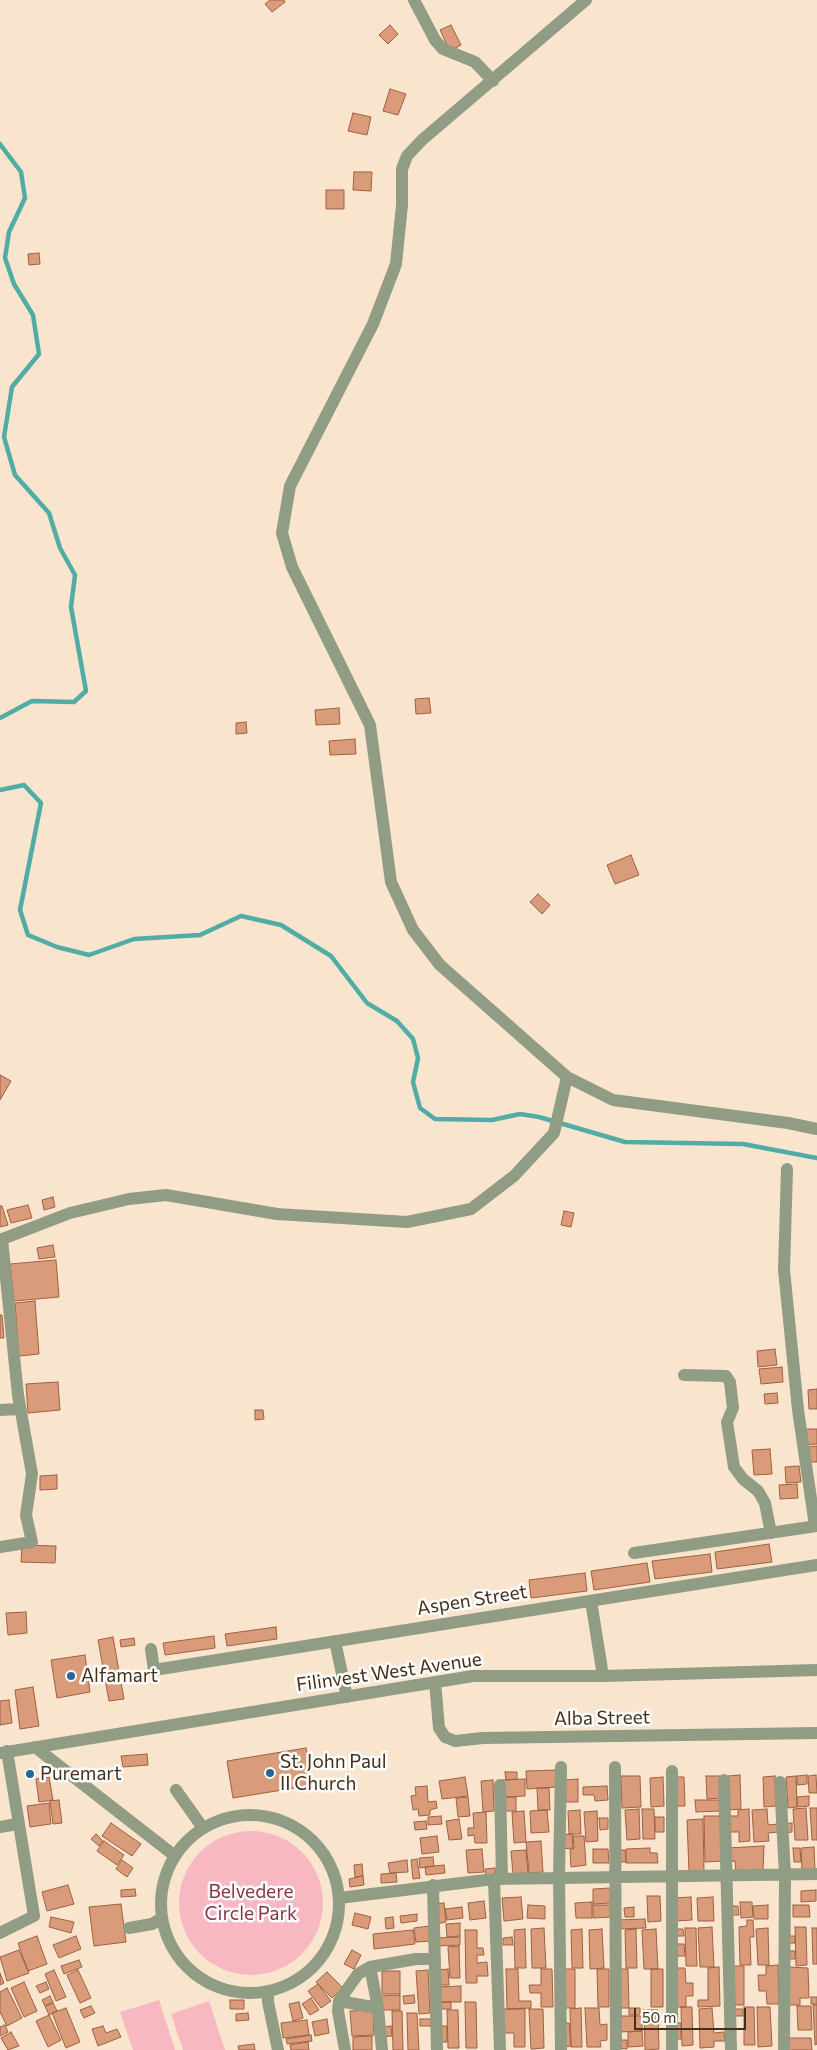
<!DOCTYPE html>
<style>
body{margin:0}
#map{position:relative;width:817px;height:2050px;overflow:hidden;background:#f9e4ce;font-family:Commissioner,sans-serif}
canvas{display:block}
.scale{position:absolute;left:634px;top:2008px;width:112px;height:22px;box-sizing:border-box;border:2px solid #443019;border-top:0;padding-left:6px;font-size:15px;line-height:18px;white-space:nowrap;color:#443019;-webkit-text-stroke:4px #fff;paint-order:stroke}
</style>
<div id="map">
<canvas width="817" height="2050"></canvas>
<div class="scale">50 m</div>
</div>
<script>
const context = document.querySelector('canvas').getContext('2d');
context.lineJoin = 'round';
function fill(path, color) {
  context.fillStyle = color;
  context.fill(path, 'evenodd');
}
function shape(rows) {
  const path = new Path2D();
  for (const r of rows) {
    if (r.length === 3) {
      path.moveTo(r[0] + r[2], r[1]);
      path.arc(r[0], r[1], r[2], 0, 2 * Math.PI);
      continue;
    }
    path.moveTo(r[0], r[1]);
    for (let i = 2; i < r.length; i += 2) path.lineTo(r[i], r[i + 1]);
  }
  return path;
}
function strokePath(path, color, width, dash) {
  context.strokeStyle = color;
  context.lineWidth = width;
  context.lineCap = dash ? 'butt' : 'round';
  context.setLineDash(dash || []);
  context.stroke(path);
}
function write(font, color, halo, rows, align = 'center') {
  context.font = font + ' Commissioner,sans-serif';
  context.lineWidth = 5;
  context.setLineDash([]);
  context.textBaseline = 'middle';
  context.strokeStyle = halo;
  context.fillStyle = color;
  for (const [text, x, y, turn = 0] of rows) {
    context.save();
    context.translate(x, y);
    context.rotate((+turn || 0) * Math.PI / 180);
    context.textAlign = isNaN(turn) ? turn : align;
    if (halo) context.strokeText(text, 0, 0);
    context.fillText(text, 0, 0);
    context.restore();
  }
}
fill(shape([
 [251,1903,72],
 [159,2000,175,2050,133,2050,120,2012],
 [209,2001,225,2050,183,2050,171,2014]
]), '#f7b8c1');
strokePath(shape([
 [0,144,21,172,25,198,9,232,5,258,14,284,33,315,39,354,12,387,4,437,15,475,49,513,60,548,75,575,71,607,86,691,74,702,32,701,0,718],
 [0,790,24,785,41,803,20,910,28,935,57,947,89,955,134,939,200,935,241,916,281,925,331,956,367,1003,397,1021,413,1039,418,1058,413,1082,420,1108,435,1119,492,1120,520,1114,539,1117,625,1142,743,1144,817,1158]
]), '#50aca5', 4.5);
const building = shape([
 [270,0,284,0,285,2,272,12,265,4,270,0],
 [390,25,398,34,388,44,379,35,390,25],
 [451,25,461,45,450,51,440,30,451,25],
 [390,89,406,94,398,115,383,111,390,89],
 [353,113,371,117,367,135,348,131,353,113],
 [354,172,372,172,371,191,353,190,354,172],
 [326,190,344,190,344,209,326,209,326,190],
 [39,253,40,264,29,265,28,254,39,253],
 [429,698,431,713,416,714,415,699,429,698],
 [339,708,340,724,316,725,315,710,339,708],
 [246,722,247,733,236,734,236,723,246,722],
 [355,739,356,754,330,755,329,741,355,739],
 [631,855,639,875,615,884,607,865,631,855],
 [538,894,550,905,542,914,530,902,538,894],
 [0,1075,11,1081,0,1100,0,1075],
 [53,1197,55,1207,44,1210,42,1200,53,1197],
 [28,1205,32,1218,11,1223,7,1210,28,1205],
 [0,1206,2,1206,8,1225,0,1227,0,1206],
 [564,1211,574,1213,571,1227,561,1225,564,1211],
 [53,1245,55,1257,39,1259,37,1248,53,1245],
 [56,1260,59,1297,14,1301,10,1264,56,1260],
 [35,1301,39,1354,19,1356,15,1303,35,1301],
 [0,1315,2,1315,4,1338,0,1338,0,1315],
 [775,1349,777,1365,758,1367,757,1351,775,1349],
 [782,1367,783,1382,761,1384,759,1369,782,1367],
 [58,1382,60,1410,28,1413,26,1384,58,1382],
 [817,1389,817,1409,809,1409,808,1390,817,1389],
 [777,1393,778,1403,765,1404,764,1394,777,1393],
 [255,1410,263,1410,264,1419,255,1420,255,1410],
 [804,1429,817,1429,817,1444,805,1445,804,1429],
 [817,1446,817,1462,809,1462,808,1447,817,1446],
 [770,1449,772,1474,754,1475,752,1450,770,1449],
 [799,1466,801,1482,786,1483,785,1467,799,1466],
 [57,1475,57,1489,40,1490,40,1476,57,1475],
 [797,1484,798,1498,780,1499,779,1485,797,1484],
 [769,1544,772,1562,717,1569,715,1552,769,1544],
 [22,1545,56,1546,55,1563,21,1562,22,1545],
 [710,1554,712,1572,655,1579,652,1561,710,1554],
 [647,1563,650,1582,594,1590,591,1571,647,1563],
 [585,1573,587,1591,531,1598,529,1580,585,1573],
 [26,1612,27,1633,8,1635,6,1613,26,1612],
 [276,1627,277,1639,227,1646,225,1634,276,1627],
 [214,1636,215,1648,165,1655,163,1643,214,1636],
 [113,1637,124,1699,109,1701,98,1640,113,1637],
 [134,1638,135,1645,121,1647,120,1640,134,1638],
 [85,1655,90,1692,57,1698,51,1660,85,1655],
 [33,1687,39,1726,20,1729,15,1690,33,1687],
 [9,1700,12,1723,0,1725,0,1701,9,1700],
 [306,1748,313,1785,233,1798,227,1761,306,1748],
 [147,1754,148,1765,123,1767,121,1756,147,1754],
 [556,1770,557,1787,527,1789,526,1771,556,1770],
 [505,1772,517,1772,517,1779,506,1780,505,1772],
 [740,1775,741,1809,729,1810,728,1776,740,1775],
 [807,1775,807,1784,797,1785,797,1776,807,1775],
 [816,1775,817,1793,809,1793,808,1776,816,1775],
 [621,1776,640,1776,641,1807,622,1808,621,1776],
 [706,1776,720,1776,720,1798,707,1799,706,1776],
 [775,1776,776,1806,764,1807,763,1777,775,1776],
 [796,1776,797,1807,788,1808,786,1777,796,1776],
 [49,1777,53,1800,39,1802,36,1779,49,1777],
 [465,1777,468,1796,442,1799,439,1781,465,1777],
 [663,1777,664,1806,651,1807,650,1778,663,1777],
 [673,1777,684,1777,685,1806,674,1806,673,1777],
 [525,1779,525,1796,503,1797,502,1780,525,1779],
 [578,1779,578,1802,566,1802,565,1780,578,1779],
 [493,1780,494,1811,483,1812,481,1781,493,1780],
 [427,1786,428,1802,436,1801,437,1808,430,1810,430,1815,419,1816,418,1809,413,1810,411,1796,416,1795,415,1787,427,1786],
 [607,1786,608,1800,595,1801,594,1795,583,1795,583,1787,607,1786],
 [537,1788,549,1788,550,1810,538,1810,537,1788],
 [809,1796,809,1806,797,1807,797,1797,809,1796],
 [468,1797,470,1816,458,1817,456,1798,468,1797],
 [504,1797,516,1797,516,1811,504,1811,504,1797],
 [59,1800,62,1823,53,1824,50,1801,59,1800],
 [695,1800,719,1800,720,1811,696,1812,695,1800],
 [49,1803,51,1824,30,1827,27,1806,49,1803],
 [806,1808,808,1840,795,1840,793,1809,806,1808],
 [810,1808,817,1808,817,1840,812,1840,810,1808],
 [639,1809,640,1839,627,1840,625,1810,639,1809],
 [642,1809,654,1809,655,1839,643,1839,642,1809],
 [749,1809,750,1841,739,1842,739,1832,729,1832,728,1816,738,1816,738,1810,749,1809],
 [767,1809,768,1825,778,1824,779,1832,768,1833,769,1841,754,1842,752,1810,767,1809],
 [547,1810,549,1832,531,1833,530,1811,547,1810],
 [580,1810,581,1834,569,1834,568,1811,580,1810],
 [524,1811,526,1842,514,1843,512,1812,524,1811],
 [597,1811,598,1841,586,1842,584,1812,597,1811],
 [486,1812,487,1843,475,1843,474,1835,468,1836,468,1828,474,1828,473,1813,486,1812],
 [441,1816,442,1824,428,1825,428,1817,441,1816],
 [704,1816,721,1816,722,1861,705,1862,704,1816],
 [655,1817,664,1817,664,1832,655,1832,655,1817],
 [599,1818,608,1818,608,1829,600,1830,599,1818],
 [459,1819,462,1839,449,1840,446,1821,459,1819],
 [703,1819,704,1871,689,1872,687,1820,703,1819],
 [426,1821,427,1829,415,1830,414,1822,426,1821],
 [111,1823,141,1844,132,1856,102,1836,111,1823],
 [792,1823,792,1832,783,1833,782,1824,792,1823],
 [96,1834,103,1841,99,1846,91,1839,96,1834],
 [572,1834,573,1848,561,1849,560,1835,572,1834],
 [437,1836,439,1852,422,1854,420,1838,437,1836],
 [573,1836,584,1836,586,1865,571,1867,570,1849,574,1849,573,1836],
 [104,1841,124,1855,117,1865,97,1851,104,1841],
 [541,1841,543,1872,529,1873,526,1842,541,1841],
 [764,1846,763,1871,736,1872,735,1861,728,1862,727,1848,764,1846],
 [814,1847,815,1869,802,1870,801,1848,814,1847],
 [650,1848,650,1853,657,1853,658,1863,626,1863,626,1849,650,1848],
 [793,1848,800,1848,801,1862,794,1862,793,1848],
 [482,1849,484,1872,468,1873,466,1850,482,1849],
 [593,1849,608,1849,609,1863,593,1863,593,1849],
 [526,1850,528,1873,513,1874,511,1851,526,1850],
 [617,1850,625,1850,626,1862,617,1862,617,1850],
 [433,1857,434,1866,420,1868,419,1858,433,1857],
 [417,1859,420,1878,413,1879,411,1860,417,1859],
 [122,1860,133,1868,127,1877,116,1869,122,1860],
 [407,1860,408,1872,390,1873,388,1863,407,1860],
 [362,1864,363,1876,355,1877,354,1865,362,1864],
 [444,1865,445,1873,426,1875,425,1867,444,1865],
 [495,1868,496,1877,486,1878,485,1869,495,1868],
 [396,1873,397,1882,381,1883,381,1874,396,1873],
 [363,1876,364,1885,350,1887,349,1879,363,1876],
 [68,1885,74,1904,47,1911,42,1892,68,1885],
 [611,1888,611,1903,593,1904,593,1889,611,1888],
 [135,1889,136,1896,121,1897,121,1890,135,1889],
 [816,1890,816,1901,801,1902,801,1891,816,1890],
 [647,1896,660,1896,661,1921,648,1922,647,1896],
 [521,1897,523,1919,504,1921,502,1898,521,1897],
 [691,1897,692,1920,675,1921,674,1898,691,1897],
 [713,1897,714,1921,698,1921,697,1898,713,1897],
 [484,1901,486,1918,470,1920,468,1903,484,1901],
 [592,1902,592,1918,576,1918,575,1903,592,1902],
 [740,1902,752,1902,753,1917,741,1918,740,1902],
 [444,1903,446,1922,437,1924,435,1904,444,1903],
 [121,1904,126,1942,94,1946,89,1907,121,1904],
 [528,1905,545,1906,545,1919,527,1918,528,1905],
 [593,1905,611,1905,612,1917,593,1918,593,1905],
 [768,1905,768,1919,754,1919,753,1906,768,1905],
 [793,1905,809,1905,810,1917,793,1917,793,1905],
 [730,1906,738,1906,739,1915,731,1915,730,1906],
 [462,1907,463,1918,447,1920,445,1909,462,1907],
 [634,1907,634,1917,625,1917,624,1908,634,1907],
 [355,1913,371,1917,368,1929,352,1925,355,1913],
 [417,1914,417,1921,401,1923,400,1916,417,1914],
 [51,1917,74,1922,71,1933,49,1927,51,1917],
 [393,1917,394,1928,386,1929,385,1918,393,1917],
 [645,1919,646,1928,617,1929,617,1920,645,1919],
 [747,1920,753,1920,754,1937,750,1937,751,1965,740,1965,739,1927,747,1926,747,1920],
 [460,1923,460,1936,447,1937,446,1924,460,1923],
 [429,1926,431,1941,416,1942,414,1928,429,1926],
 [712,1927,714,1967,700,1967,698,1928,712,1927],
 [795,1927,806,1927,807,1965,796,1966,795,1927],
 [544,1928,546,1968,532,1968,531,1929,544,1928],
 [685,1928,696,1928,697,1966,686,1966,685,1928],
 [768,1928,769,1965,758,1965,756,1929,768,1928],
 [812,1928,817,1928,817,1964,813,1964,812,1928],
 [525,1929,526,1968,515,1968,514,1930,525,1929],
 [582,1929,583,1968,572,1968,571,1930,582,1929],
 [602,1929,604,1968,590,1969,589,1930,602,1929],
 [636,1929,637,1968,626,1968,625,1930,636,1929],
 [656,1929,658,1969,644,1969,642,1930,656,1929],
 [676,1929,683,1929,684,1936,676,1936,676,1929],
 [413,1930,415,1944,374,1949,373,1934,413,1930],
 [465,1930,477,1930,477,1948,483,1948,484,1955,477,1955,477,1963,487,1962,488,1976,477,1976,477,1983,466,1983,465,1930],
 [37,1936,47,1964,28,1971,18,1943,37,1936],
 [76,1936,81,1949,59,1958,53,1945,76,1936],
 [786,1936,795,1936,795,1943,786,1943,786,1936],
 [460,1937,460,1945,437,1946,437,1938,460,1937],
 [512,1937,513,1945,503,1945,503,1938,512,1937],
 [676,1944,684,1944,685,1956,676,1956,676,1944],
 [459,1946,460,1978,450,1978,448,1947,459,1946],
 [19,1950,29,1973,7,1981,0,1957,19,1950],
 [352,1950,361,1955,354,1969,344,1964,352,1950],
 [787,1951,795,1951,795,1959,787,1959,787,1951],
 [79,1960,82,1967,64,1974,61,1966,79,1960],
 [778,1965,779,2004,767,2004,766,1991,759,1991,758,1975,766,1975,766,1966,778,1965],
 [732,1966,744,1966,744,2005,733,2005,732,1966],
 [719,1967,720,2006,698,2007,698,2000,708,2000,708,1968,719,1967],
 [788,1967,808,1968,809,1998,800,1998,800,2005,788,2005,788,1967],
 [673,1968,685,1968,686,1983,693,1983,693,1996,686,1996,686,2007,674,2007,673,1968],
 [448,1969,449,1985,439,1985,439,1970,448,1969],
 [506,1969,518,1969,519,2001,531,2001,531,2008,507,2009,506,1969],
 [541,1969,552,1969,553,2007,541,2007,541,1993,530,1993,529,1985,541,1985,541,1969],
 [563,1969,575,1969,575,2008,563,2008,563,1969],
 [597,1969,609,1969,609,2007,598,2007,597,1969],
 [616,1969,628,1969,629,2008,617,2008,616,1969],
 [651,1969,663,1969,663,2007,651,2007,651,1969],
 [54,1970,66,1997,56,2001,45,1974,54,1970],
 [78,1970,91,1998,80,2003,67,1975,78,1970],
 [428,1970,430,2013,419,2014,416,1971,428,1970],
 [382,1971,400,1971,400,1994,382,1994,382,1971],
 [327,1972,343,1988,332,1998,316,1982,327,1972],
 [0,1973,4,1983,0,1985,0,1973],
 [24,1982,37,2011,24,2017,11,1988,24,1982],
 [46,1982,49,1989,40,1993,36,1986,46,1982],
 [318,1984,331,2001,321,2008,308,1991,318,1984],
 [461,1986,461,2002,437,2002,437,1987,461,1986],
 [7,1988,22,2018,7,2026,0,2012,0,1992,7,1988],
 [400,1995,400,2010,380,2010,380,1996,400,1995],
 [414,1995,415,2003,404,2004,403,1996,414,1995],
 [50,1996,53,2002,45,2006,42,2000,50,1996],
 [811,1997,817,1997,817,2004,811,2004,811,1997],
 [311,1998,319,2010,310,2015,302,2004,311,1998],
 [230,2000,244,2000,244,2009,230,2009,230,2000],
 [299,2002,303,2018,293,2021,289,2004,299,2002],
 [437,2002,451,2002,451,2009,437,2009,437,2002],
 [465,2002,476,2002,477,2048,466,2048,465,2002],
 [53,2003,57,2011,49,2015,45,2006,53,2003],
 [813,2005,817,2005,817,2044,815,2045,813,2005],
 [91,2006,95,2013,84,2018,80,2010,91,2006],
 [797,2006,811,2006,812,2030,798,2030,797,2006],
 [681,2007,692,2007,693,2045,682,2046,681,2007],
 [744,2007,754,2007,755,2045,744,2045,744,2007],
 [757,2007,770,2007,772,2046,758,2047,757,2007],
 [66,2008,80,2042,66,2048,52,2013,66,2008],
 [581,2008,582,2047,571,2047,570,2009,581,2008],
 [585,2008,599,2008,600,2025,607,2024,607,2040,600,2041,601,2047,587,2047,585,2008],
 [629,2008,640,2008,640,2015,629,2015,629,2008],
 [712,2008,714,2033,724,2032,725,2041,714,2041,714,2047,700,2048,699,2009,712,2008],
 [503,2009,525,2009,525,2047,514,2047,514,2033,503,2033,503,2009],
 [529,2009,543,2009,544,2048,531,2049,529,2009],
 [732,2009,743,2009,743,2016,732,2016,732,2009],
 [373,2010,374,2035,352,2036,350,2011,373,2010],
 [447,2010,458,2010,459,2048,448,2048,447,2010],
 [644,2010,658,2010,659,2049,645,2050,644,2010],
 [392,2011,402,2011,403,2050,393,2050,392,2011],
 [248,2013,249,2020,236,2021,236,2014,248,2013],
 [407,2013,417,2013,419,2050,408,2050,407,2013],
 [49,2015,61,2040,48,2047,36,2021,49,2015],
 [618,2016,642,2016,642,2031,618,2032,618,2016],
 [327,2019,329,2033,315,2036,312,2022,327,2019],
 [420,2019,431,2019,431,2026,420,2026,420,2019],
 [307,2020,309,2035,283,2038,281,2023,307,2020],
 [561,2023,569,2023,571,2046,563,2047,561,2023],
 [672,2023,681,2023,681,2039,673,2039,672,2023],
 [5,2025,8,2032,0,2036,0,2027,5,2025],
 [103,2026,106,2033,117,2029,121,2037,98,2046,92,2029,103,2026],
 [391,2026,392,2036,383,2037,383,2027,391,2026],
 [438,2026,447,2026,447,2042,438,2042,438,2026],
 [642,2031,643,2046,628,2047,628,2032,642,2031],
 [11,2032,19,2046,8,2050,1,2038,11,2032],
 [311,2035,312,2041,287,2044,286,2039,311,2035],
 [372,2036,372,2050,353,2050,353,2037,372,2036],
 [787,2038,811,2038,812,2050,788,2050,787,2038],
 [618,2040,627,2040,627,2049,618,2048,618,2040],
 [308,2042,309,2050,291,2050,290,2045,308,2042],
 [254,2044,255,2050,239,2050,238,2046,254,2044]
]);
fill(building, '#d99b7a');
strokePath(building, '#9f613f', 1);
strokePath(shape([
 [414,0,435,40,443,49,475,62,493,81],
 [586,0,422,140,407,156,402,169,402,205,396,264,373,324,290,486,282,533,292,567,370,725,391,882,413,930,440,965,567,1077,613,1100,788,1123,817,1129],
 [787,1169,784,1270,798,1410,815,1526],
 [0,1240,70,1213,129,1199,166,1195,277,1214,407,1222,471,1209,514,1176,554,1133,567,1077],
 [684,1375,726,1376,730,1382,733,1408,727,1422,734,1467,743,1479,758,1491,765,1503,771,1533],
 [0,1410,20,1409],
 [0,1547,32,1542,26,1515,32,1474,18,1395,2,1239],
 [634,1553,817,1526],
 [591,1601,603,1676],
 [335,1641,347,1697],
 [151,1649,154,1670,817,1565],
 [435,1682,439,1728,445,1737,455,1741,483,1738,817,1733],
 [35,1747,175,1856],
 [0,1753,473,1676,603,1676,817,1670],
 [561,1767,559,1877,561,2050],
 [615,1767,616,2050],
 [724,1780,731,2050],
 [780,1782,785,1875,784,2050],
 [500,1785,502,1879],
 [176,1790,203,1828],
 [250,1904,89],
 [0,1827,17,1824],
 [494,1879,500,2050],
 [433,1885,437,2050],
 [339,1898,494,1879,817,1874],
 [129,1928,152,1924,162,1918],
 [0,1933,34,1916,7,1751],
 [268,1991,268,2002,278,2050],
 [339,2001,378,2008],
 [345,2050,338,2011,339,2001,358,1974,370,1967],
 [382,2050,378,2008,370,1967,416,1959,435,1959],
 [672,2050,672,1771]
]), '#909c83', 12);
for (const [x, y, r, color] of [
 [71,1676,5,"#28659c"],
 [270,1773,5,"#28659c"],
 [30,1774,5,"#28659c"]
]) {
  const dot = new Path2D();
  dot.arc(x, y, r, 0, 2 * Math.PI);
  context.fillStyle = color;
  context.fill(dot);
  strokePath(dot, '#fff', 2);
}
write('19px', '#443019', '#fff', [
 ["Aspen Street",472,1600,-9],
 ["Filinvest West Avenue",389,1672,-8],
 ["Alba Street",602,1718,-1]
]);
write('19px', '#443019', '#fff', [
 ["Alfamart",81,1676],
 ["St. John Paul",280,1762],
 ["II Church",280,1784],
 ["Puremart",40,1774]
], 'left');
write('19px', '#893347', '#fff', [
 ["Belvedere",251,1892],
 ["Circle Park",251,1914]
]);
</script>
